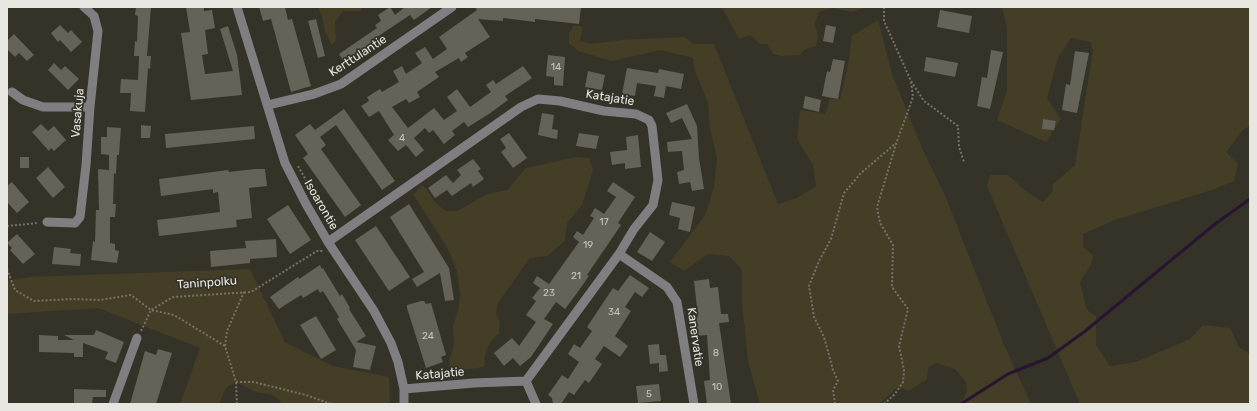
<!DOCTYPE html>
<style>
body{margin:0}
#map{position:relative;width:1257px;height:411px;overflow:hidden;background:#353228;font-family:Rubik,sans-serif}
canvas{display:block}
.frame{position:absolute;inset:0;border:8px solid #e8e6e0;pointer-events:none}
</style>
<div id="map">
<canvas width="1257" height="411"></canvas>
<div class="frame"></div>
</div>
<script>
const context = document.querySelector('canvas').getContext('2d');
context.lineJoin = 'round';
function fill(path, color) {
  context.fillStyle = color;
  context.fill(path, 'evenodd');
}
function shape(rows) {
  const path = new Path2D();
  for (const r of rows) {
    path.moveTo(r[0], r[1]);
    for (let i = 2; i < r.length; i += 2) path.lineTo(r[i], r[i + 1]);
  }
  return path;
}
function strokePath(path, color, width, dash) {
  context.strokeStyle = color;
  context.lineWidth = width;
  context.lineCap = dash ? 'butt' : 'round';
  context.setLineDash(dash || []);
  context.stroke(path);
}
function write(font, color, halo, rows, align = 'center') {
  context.font = font + ' Rubik,sans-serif';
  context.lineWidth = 3.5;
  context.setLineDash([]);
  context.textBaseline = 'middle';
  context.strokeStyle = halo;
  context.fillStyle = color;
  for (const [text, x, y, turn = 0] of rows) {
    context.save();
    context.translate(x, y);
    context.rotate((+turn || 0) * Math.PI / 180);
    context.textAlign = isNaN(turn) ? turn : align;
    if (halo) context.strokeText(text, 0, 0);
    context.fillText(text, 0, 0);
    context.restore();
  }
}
fill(shape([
 [299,7,363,7,360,11,343,11,335,22,336,40,332,46,325,31,322,16,318,7],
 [722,7,867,7,852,12,832,8,819,12,815,23,818,36,816,46,804,50,800,55,781,56,773,54,767,44,760,44,750,35,739,39],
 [1002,7,1250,7,1250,126,1243,130,1226,152,1238,164,1234,181,1212,190,1115,220,1083,234,1083,247,1093,255,1091,265,1080,282,1087,310,1096,316,1096,345,1110,366,1136,362,1190,339,1203,325,1230,328,1239,347,1250,354,1250,404,1080,404,987,186,990,175,1008,175,1026,191,1043,202,1053,191,1052,185,1075,165,1093,50,1090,42,1071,38,1058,58,1047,98,1061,119,1046,142,997,120,1007,91,1007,28],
 [878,20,892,74,922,148,944,193,1003,342,1031,404,961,404,967,391,966,382,955,369,936,363,928,368,927,379,909,391,898,387,879,404,760,404,748,361,742,303,742,270,729,256,708,254,684,271,670,262,705,215,714,187,717,158,710,129,708,103,694,69,693,58,660,50,612,61,578,51,569,43,569,33,574,25,583,27,580,41,591,44,621,40,684,37,694,44,714,44,778,204,797,198,816,186,813,165,797,139,800,110,825,114,830,99,840,99,848,65,852,36],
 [576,157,589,158,593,170,582,205,567,223,565,241,547,256,530,258,498,303,496,314,500,322,499,333,490,342,485,355,484,367,463,370,450,368,449,360,454,345,453,326,458,311,460,294,457,271,448,249,413,194,423,185,437,204,446,211,457,211,487,194,507,190,526,168],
 [250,269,285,342,333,366,389,377,390,404,281,404,280,400,270,394,256,392,236,382,226,388,219,404,180,404,200,348,98,308,7,314,7,281,28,277]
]), '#443e26');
strokePath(shape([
 [961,404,1008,374,1048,358,1084,332,1215,224,1250,199]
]), '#291532', 3);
fill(shape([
 [136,7,151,7,147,56,151,56,150,69,148,68,145,112,130,111,131,93,120,93,121,79,138,80,139,56,134,56,135,41,137,42,138,16,135,15],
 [186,7,204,7,204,11,212,10,215,28,205,30,208,54,202,55,205,74,233,71,220,29,228,26,237,55,242,95,191,100,181,33,190,32],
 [259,7,285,7,288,20,292,19,311,86,291,92,271,19,263,21],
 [390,7,395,15,405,7,432,7,414,20,410,15,371,41,375,46,346,65,339,54,377,28,375,25,381,21,378,15],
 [475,7,581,7,579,24,535,19,535,22,503,18,503,21,478,19,490,37,465,53,468,57,461,62,459,58,435,72,439,77,417,92,420,97,409,103,406,99,392,107,408,128,434,108,444,120,457,111,447,97,457,89,470,107,491,92,486,85,493,80,496,84,523,66,532,78,505,96,508,100,489,114,468,127,464,122,452,131,455,135,444,144,433,130,429,133,425,128,414,138,424,150,416,157,406,145,398,151,388,140,394,135,379,111,369,117,361,106,369,101,367,97,380,89,382,92,399,82,393,71,402,66,406,74,422,63,415,53,425,47,433,59,447,49,439,37,477,10],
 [940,10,972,16,969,33,937,27],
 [316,19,325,56,318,58,308,21],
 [60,25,68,33,71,30,82,42,71,52,60,40,58,42,51,33],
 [826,25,836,27,833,43,823,41],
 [14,34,34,55,27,61,19,53,15,57,7,49,7,41],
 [991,50,1003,52,990,109,977,106,982,77,987,78],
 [1075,51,1089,53,1077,113,1062,110,1066,84,1070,85],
 [548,55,565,57,563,86,554,85,554,77,546,76],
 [926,57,958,63,955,77,924,71],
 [833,59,845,61,838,99,822,96,827,71,830,72],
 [54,63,61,70,65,66,79,79,68,90,48,70],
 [627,68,658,73,659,69,684,74,681,89,666,86,664,98,654,96,656,86,637,83,635,96,622,94],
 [588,71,605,75,602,90,585,87],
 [805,96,821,100,819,112,803,108],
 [687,104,697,126,699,158,704,189,692,191,690,182,679,184,677,172,684,170,682,151,668,152,667,142,692,139,682,118,671,123,666,113],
 [344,109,395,181,382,190,336,125,320,137,326,145,321,149,361,205,345,217,303,158,308,154,295,135,310,124,315,130],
 [542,113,554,115,552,129,558,130,557,139,538,135],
 [1043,119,1056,121,1054,130,1042,129],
 [41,124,48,131,54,126,66,140,54,151,51,148,49,151,32,132],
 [141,125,151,126,150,138,141,138],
 [254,126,255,139,166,148,165,134],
 [107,127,121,128,119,155,117,155,116,174,114,173,113,204,116,204,115,217,110,217,110,243,115,244,115,250,119,251,117,263,91,260,93,241,95,242,96,210,99,210,98,169,109,170,109,155,101,154,101,137,107,137],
 [509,133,527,158,513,168,501,152,506,148,500,139],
 [579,133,599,136,596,149,576,146],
 [638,135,641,167,625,169,625,163,612,165,610,152,627,150,626,137],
 [20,157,29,157,29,168,20,168],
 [473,159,481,169,478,171,484,179,473,187,471,183,452,196,447,190,435,198,428,188,446,175,453,183,461,175,457,170],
 [48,167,65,187,53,198,36,178],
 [255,169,265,169,267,186,249,188,252,218,236,220,237,227,159,236,157,220,220,212,218,192,213,193,213,189,161,196,159,179,228,170,229,172],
 [12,182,29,202,17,213,7,202,7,186],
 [613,182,635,197,618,223,621,225,587,275,589,276,577,293,565,309,556,302,544,319,553,324,531,357,520,366,513,358,504,366,494,353,512,338,519,346,536,322,526,315,536,301,532,298,540,288,533,283,537,276,549,284,579,242,573,237,577,231,583,235,594,218,590,216,595,208,604,214,616,197,607,191],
 [672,202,695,207,690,232,678,229,680,218,669,215],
 [409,204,449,268,454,300,445,301,440,273,417,287,412,279,424,272,390,217],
 [288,205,311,240,290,254,267,219],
 [376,226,410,277,389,291,355,240],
 [650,232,665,242,652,261,637,252],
 [17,234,35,254,23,264,10,250,12,248,7,243],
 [276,239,277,257,250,259,250,263,211,267,210,251,246,248,245,241],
 [54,247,71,249,70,253,81,254,80,266,52,264],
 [320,265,322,269,323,268,340,296,342,294,350,308,349,309,366,336,356,342,376,346,370,370,353,367,356,350,337,319,339,317,323,291,320,293,318,289,303,298,301,295,279,309,270,297,298,277,299,279],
 [630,275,649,288,642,297,635,292,625,307,631,311,615,336,628,346,620,357,604,346,595,359,602,364,589,383,585,380,574,395,569,392,561,404,553,404,552,398,548,395,562,375,568,379,579,362,568,354,574,344,580,348,592,331,587,327,613,288,618,291],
 [709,279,710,288,718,287,721,314,728,314,729,322,719,323,731,404,707,404,704,381,710,380,707,335,695,336,694,326,690,326,689,318,698,317,694,281],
 [421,301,424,301,426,304,431,303,446,355,441,357,443,362,426,368,407,308,407,305],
 [316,316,336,350,321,359,300,325],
 [96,330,124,342,116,363,105,359,108,352,83,343,83,357,74,357,74,353,39,352,39,335,58,336,58,340,74,340,64,335,94,335],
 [659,344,660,355,666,355,668,371,659,372,659,363,650,364,648,345],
 [158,349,172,353,156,404,130,404,145,351,156,355],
 [659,384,661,401,638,403,636,386],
 [74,389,106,390,106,397,93,397,92,404,74,404]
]), '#656257');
strokePath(shape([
 [884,7,884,21,911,81,924,101,958,126,959,147,964,162],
 [298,166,333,228],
 [7,226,38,223],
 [7,269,15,290,34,301,72,299,100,300,131,295,151,310,174,315,225,346,236,382,237,404],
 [141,331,151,310,173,297,251,292,317,251,324,251],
 [225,346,227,331,244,292],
 [236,382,254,382,306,395,331,404],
 [835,404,833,390,838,381,833,370,824,337,814,317,809,286,819,261,831,239,844,193,861,173,895,144],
 [884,404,895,394,903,382,904,370,899,346,908,309,892,287,893,245,880,223,877,207,896,144,913,97,911,81]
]), '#75726a', 2, [2, 2]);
strokePath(shape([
 [237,7,285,163,306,204,328,242,374,311,391,343,398,362,404,389,404,404],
 [12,92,23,100,43,107,90,107],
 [268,105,314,94,341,84,452,7],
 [47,222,75,223,80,217,86,165,90,107,98,31,94,16,84,7],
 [328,242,521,107,538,99,560,101,604,111,636,114,649,120,652,126,658,180,653,205,634,229,619,254,526,381,474,383,404,389],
 [619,254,667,287,677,302,694,404],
 [526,381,536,404],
 [113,404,137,338]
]), '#817e82', 9);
write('10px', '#c7c5be', null, [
 ["14",556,67],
 ["4",402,138],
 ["17",604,222],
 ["19",588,245],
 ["21",576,276],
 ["23",549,293],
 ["34",614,312],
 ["24",428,336],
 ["8",716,353],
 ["10",717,387],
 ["5",649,394]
]);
write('12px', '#e8e6e0', '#353228', [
 ["Kerttulantie",358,56,-33],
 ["Katajatie",610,98,9],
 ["Vasakuja",78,113,-85],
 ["Isoarontie",321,205,60],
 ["Taninpolku",207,283,-4],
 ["Kanervatie",695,337,82],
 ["Katajatie",440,374,-5]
]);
</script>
